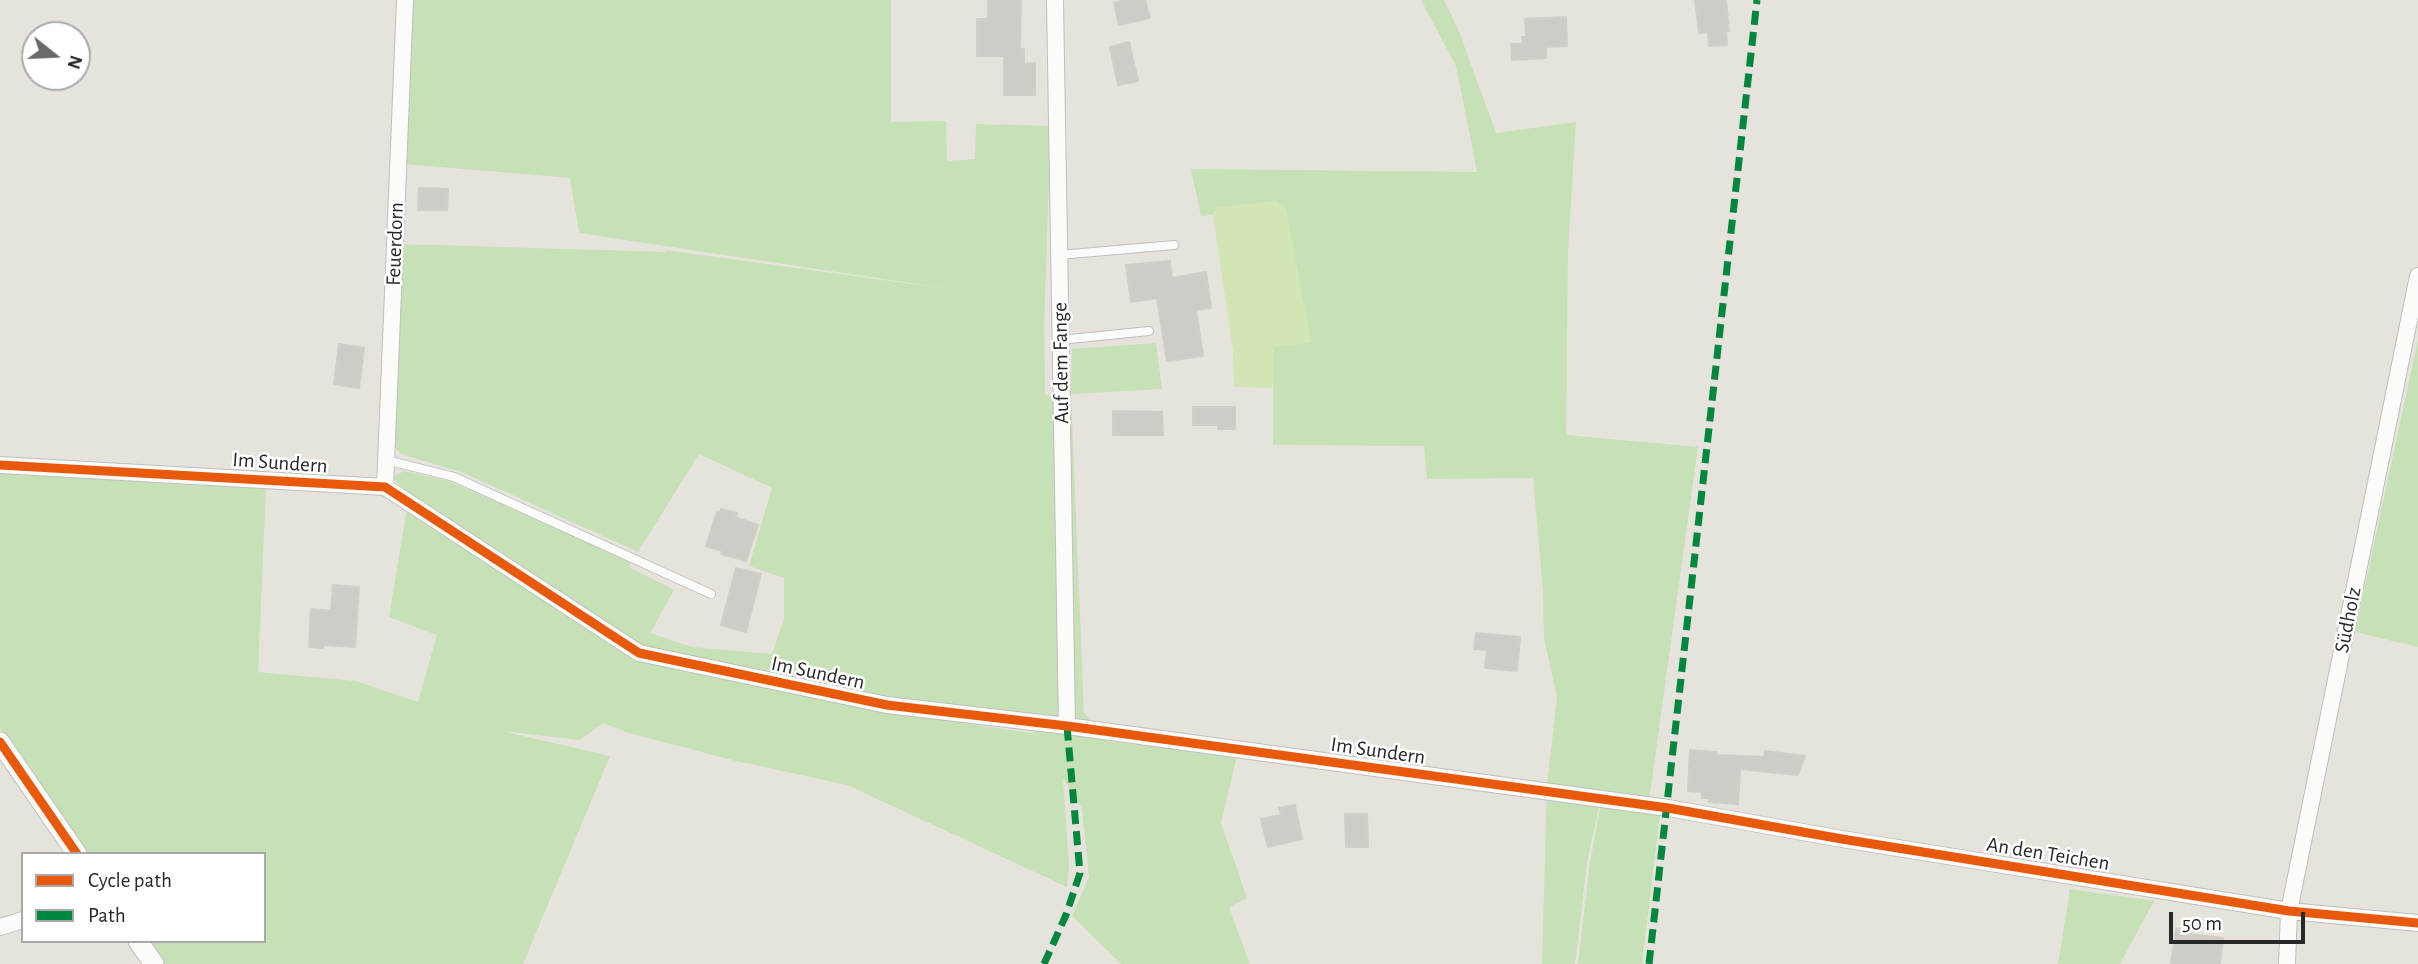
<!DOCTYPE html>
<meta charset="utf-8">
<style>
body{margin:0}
#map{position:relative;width:2418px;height:964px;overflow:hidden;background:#e6e3dd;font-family:"Alegreya Sans",sans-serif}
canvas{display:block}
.legend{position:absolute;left:21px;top:852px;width:245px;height:91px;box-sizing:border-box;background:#fff;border:2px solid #a9a9a9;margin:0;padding:9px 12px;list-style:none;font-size:21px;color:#282828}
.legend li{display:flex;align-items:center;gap:14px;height:35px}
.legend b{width:35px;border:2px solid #a9a9a9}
.north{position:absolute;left:21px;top:21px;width:70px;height:70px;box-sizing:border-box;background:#fff;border:2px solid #a9a9a9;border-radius:50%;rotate:108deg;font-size:19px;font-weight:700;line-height:28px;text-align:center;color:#282828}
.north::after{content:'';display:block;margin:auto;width:24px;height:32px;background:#6a6967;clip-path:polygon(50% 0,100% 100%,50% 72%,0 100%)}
.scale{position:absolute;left:2169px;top:912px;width:136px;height:32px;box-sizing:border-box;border:4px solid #282828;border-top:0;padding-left:9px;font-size:21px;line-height:24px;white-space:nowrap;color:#282828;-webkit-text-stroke:5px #fff;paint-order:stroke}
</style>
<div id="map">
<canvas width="2418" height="964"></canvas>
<ul class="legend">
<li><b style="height:9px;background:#e8590c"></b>Cycle path</li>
<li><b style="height:9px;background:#00873e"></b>Path</li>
</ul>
<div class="north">N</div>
<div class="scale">50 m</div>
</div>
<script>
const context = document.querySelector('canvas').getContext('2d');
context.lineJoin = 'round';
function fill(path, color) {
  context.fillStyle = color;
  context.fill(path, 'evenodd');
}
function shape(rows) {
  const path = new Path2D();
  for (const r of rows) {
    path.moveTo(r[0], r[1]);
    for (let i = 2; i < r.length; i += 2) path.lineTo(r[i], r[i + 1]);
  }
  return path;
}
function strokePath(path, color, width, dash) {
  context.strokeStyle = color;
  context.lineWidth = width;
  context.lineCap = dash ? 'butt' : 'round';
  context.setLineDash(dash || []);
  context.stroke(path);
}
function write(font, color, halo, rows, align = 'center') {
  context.font = font + ' "Alegreya Sans",sans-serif';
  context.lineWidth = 5;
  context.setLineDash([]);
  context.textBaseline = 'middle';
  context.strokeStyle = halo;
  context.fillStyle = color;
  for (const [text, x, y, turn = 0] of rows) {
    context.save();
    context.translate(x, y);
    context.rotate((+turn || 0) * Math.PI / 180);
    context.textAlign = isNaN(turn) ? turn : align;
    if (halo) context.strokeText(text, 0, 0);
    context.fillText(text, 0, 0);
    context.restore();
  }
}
fill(shape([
 [413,0,891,0,891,122,946,121,947,161,975,159,976,124,1051,126,1044,325,1045,395,1071,393,1072,349,1156,343,1162,389,1071,394,1084,713,1106,741,1237,756,1221,823,1247,898,1229,907,1250,964,1121,964,1072,916,1089,877,1082,809,1063,778,1069,866,1067,887,847,785,736,761,629,733,603,723,580,740,502,731,610,756,523,964,163,964,147,941,264,941,264,854,87,854,0,728,0,473,266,489,258,672,356,681,418,702,437,635,389,617,407,508,411,497,392,477,404,471,448,481,632,560,629,567,674,590,650,633,692,647,772,654,784,618,784,578,749,566,772,488,699,454,638,552,464,473,401,454,393,445,400,244,666,252,665,250,956,290,579,233,570,178,404,164],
 [879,710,1022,717,1036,734],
 [1421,0,1444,0,1458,29,1496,133,1576,122,1568,250,1566,435,1698,447,1649,801,1602,794,1587,862,1575,964,1542,964,1547,785,1557,697,1544,638,1543,591,1533,478,1427,479,1424,446,1273,445,1273,347,1310,342,1218,207,1213,215,1201,216,1191,169,1477,172,1456,66],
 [2418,340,2418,647,2355,632],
 [1600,808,1660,814,1642,964,1578,964,1590,863],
 [2070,889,2154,901,2120,964,2058,964]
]), '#c6e1b6');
fill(shape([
 [1276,201,1286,209,1311,342,1274,347,1274,388,1234,387,1233,351,1213,215,1218,207]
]), '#d1e6b4');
const building = shape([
 [988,0,1021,0,1020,49,1024,49,1024,64,1035,63,1035,95,1004,95,1004,56,977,56,977,19,988,19,988,0],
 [1126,0,1145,0,1150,18,1119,25,1114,3,1126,0],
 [1695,0,1726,0,1729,31,1726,31,1727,45,1709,46,1708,32,1699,33,1695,0],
 [1566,17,1567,46,1546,47,1546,58,1512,60,1511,44,1523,44,1522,37,1526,37,1525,19,1566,17],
 [1129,42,1138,81,1118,85,1110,47,1129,42],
 [419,188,448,189,447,210,418,210,419,188],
 [1170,261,1172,278,1206,272,1211,308,1196,310,1203,356,1167,361,1157,298,1131,302,1126,265,1170,261],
 [339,344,364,348,359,388,334,384,339,344],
 [1193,407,1235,407,1235,429,1218,429,1218,425,1193,425,1193,407],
 [1113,411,1162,412,1163,435,1113,435,1113,411],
 [721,509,737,513,735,517,758,525,746,561,721,554,722,551,706,546,717,512,720,513,721,509],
 [736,568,761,574,746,632,721,625,736,568],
 [333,585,359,587,355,647,323,645,323,648,309,647,311,609,331,611,333,585],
 [1476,633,1520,637,1517,671,1485,668,1487,650,1474,649,1476,633],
 [1690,750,1717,752,1717,755,1764,757,1765,751,1805,756,1798,775,1740,769,1738,804,1709,802,1709,798,1702,798,1702,792,1688,791,1690,750],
 [1295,805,1302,839,1268,847,1261,819,1281,815,1279,808,1295,805],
 [1345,814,1367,814,1368,847,1346,847,1345,814],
 [2176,929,2190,931,2189,934,2223,938,2220,964,2171,964,2176,929]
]);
fill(building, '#cfccc8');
strokePath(building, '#d1cec9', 2);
const service = shape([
 [1059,255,1174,245],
 [1060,340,1149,331],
 [386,460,454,477,711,594]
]);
const minor = shape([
 [1055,0,1067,726],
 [0,465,385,487,639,653,887,705,1067,726,1668,808,1842,839,2289,911,2418,923],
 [385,487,405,0],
 [0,927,23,920],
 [2287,964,2289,911,2418,276]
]);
const tertiary = shape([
 [0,742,77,854],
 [138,941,154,964]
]);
strokePath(service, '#c0bfbf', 10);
strokePath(minor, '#c0bfbf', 18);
strokePath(tertiary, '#c0bfbf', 21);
strokePath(service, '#fbfbfa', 8);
strokePath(minor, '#fbfbfa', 16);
strokePath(tertiary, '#fbfbfa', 19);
strokePath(shape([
 [1044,964,1066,915,1080,873,1067,726],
 [1649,964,1757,0]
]), '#00873e', 7, [14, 7]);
strokePath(shape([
 [0,465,385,487,639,653,887,705,1067,726,1668,808,1842,839,2289,911,2418,923],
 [0,742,77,854]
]), '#e8590c', 9);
write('21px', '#282828', '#fff', [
 ["Feuerdorn",395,244,-88],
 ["Auf dem Fange",1061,363,-91],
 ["Im Sundern",280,463,4],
 ["Südholz",2348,620,-79],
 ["Im Sundern",818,673,12],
 ["Im Sundern",1378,751,8],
 ["An den Teichen",2048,854,9]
]);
</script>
